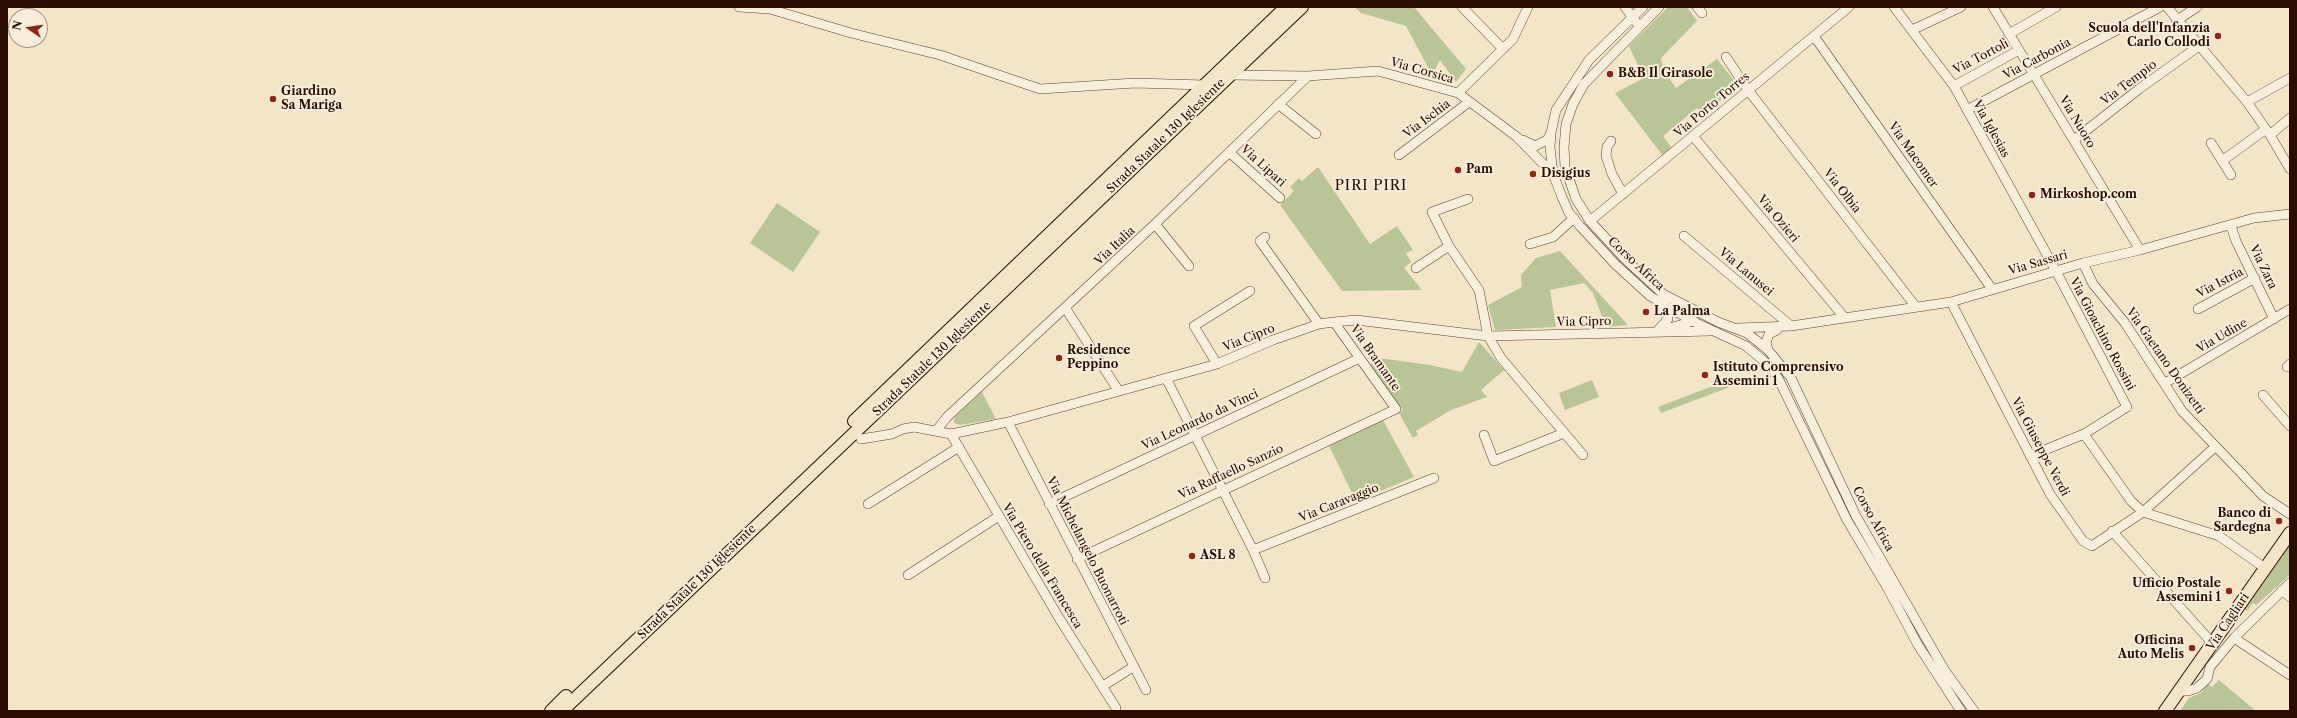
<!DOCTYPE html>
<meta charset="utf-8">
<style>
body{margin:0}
#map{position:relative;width:2297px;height:718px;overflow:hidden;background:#f3e5c8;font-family:"Libre Caslon Text",serif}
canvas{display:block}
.frame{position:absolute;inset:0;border:8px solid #2b0c00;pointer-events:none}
.north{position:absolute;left:8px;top:8px;width:40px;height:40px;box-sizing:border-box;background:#f7eedb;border:1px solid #a59483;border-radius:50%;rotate:283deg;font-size:11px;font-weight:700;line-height:16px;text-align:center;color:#2b0c00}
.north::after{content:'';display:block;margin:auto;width:14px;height:18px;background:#8f2418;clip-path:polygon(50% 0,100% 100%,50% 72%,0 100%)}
</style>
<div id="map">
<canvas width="2297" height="718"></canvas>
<div class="frame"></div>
<div class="north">N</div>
</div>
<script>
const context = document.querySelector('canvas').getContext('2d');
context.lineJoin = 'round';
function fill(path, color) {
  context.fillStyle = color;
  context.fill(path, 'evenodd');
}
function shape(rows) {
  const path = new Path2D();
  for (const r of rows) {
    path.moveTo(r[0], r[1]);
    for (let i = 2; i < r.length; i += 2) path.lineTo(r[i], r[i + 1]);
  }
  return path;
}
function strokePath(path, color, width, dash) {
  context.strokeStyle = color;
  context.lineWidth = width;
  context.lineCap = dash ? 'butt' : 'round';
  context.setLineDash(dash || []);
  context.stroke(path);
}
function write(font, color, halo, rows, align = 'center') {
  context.font = font + ' "Libre Caslon Text",serif';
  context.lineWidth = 4;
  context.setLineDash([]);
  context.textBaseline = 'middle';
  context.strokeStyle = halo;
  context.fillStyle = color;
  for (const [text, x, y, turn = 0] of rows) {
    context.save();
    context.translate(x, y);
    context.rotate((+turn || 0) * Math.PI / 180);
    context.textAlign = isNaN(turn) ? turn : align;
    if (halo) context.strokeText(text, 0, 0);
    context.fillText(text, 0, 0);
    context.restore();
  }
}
fill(shape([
 [1355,7,1414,7,1466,69,1456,82,1440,60,1432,75,1406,26,1361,13],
 [1668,7,1687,7,1697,21,1661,58,1664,71,1676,88,1717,59,1740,88,1730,96,1728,94,1703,115,1697,108,1663,136,1672,148,1663,156,1615,93,1644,78,1629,46],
 [1318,167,1370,244,1397,226,1413,250,1406,253,1411,262,1404,268,1422,290,1342,291,1280,205,1294,191,1290,187,1299,178,1302,181],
 [777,203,820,232,793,272,750,243],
 [1560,251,1628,325,1606,327,1593,293,1584,283,1550,290,1556,327,1495,330,1488,305,1522,287,1521,275,1536,258],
 [1479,342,1504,370,1481,390,1487,397,1451,410,1416,431,1418,435,1413,438,1399,413,1403,410,1370,365,1379,358,1430,365,1462,372],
 [1592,380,1599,397,1565,410,1559,393],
 [1728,380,1730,387,1661,413,1658,407],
 [982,392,996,419,960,425,954,423,955,417],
 [1383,420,1414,477,1356,501,1329,446],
 [2290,538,2290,575,2256,605,2253,603,2247,611,2242,608],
 [2219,680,2256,711,2180,711,2189,698,2201,693,2208,684,2212,687]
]), '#b9c597');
const minor = shape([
 [739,7,770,9,851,33,940,55,1040,89,1135,83,1205,85],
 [1462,7,1503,49],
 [1625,7,1636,22],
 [1643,7,1589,60,1556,110,1551,133,1550,147,1553,174,1562,197,1569,213,1580,226,1615,264,1650,296,1692,321,1746,346,1764,361,1778,378,1847,520,1888,589,1918,645,1961,711],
 [1659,7,1584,84,1573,104,1566,124,1564,147,1565,167,1576,199,1590,221,1624,258,1663,294,1718,322,1747,333,1768,350,1791,378,1856,516,1945,671,1974,711],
 [1697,7,1702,13],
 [1894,7,1954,86,2056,271,2127,407,2084,434,2030,456],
 [1993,7,2140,250],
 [2167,7,2247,102,2270,135,2290,169],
 [2176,21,2197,7],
 [1912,30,1961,7],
 [2009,34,2056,7],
 [1814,36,1992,289],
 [1726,57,1748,90,1916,307],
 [1230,75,1308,76,1378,71,1458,93,1517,137,1553,174],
 [1954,86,2019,50],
 [1458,93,1513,39,1528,7],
 [2247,102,2290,78],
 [1278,104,1316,134],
 [1967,110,2160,7],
 [2270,135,2290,118],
 [1693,136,1844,317],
 [1523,140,1535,146,1547,140,1551,133],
 [2074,140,2139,89,2199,46],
 [1611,141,1607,147,1606,156,1612,174,1623,194],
 [2211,143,2231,175],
 [1229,152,1280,198],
 [1399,155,1469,102],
 [2222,161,2266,129],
 [1468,199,1432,212,1449,246,1479,290,1488,336,1501,358,1583,455],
 [1590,221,1849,7],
 [1155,224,1189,266],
 [2231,226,2236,241,2274,319],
 [1684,236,1791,326],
 [1265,237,1260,241,1319,324],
 [1530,244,1553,237,1574,218],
 [2083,263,2093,284,2125,323,2182,411,2263,496,2290,514],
 [1416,268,1449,246],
 [1951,302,2050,494,2083,541,2092,546,2143,512,2215,447],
 [1066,309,1118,390],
 [2198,309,2255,278],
 [1739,328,1791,326,1951,302,2083,263,2140,250,2254,218,2290,214],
 [1666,329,1694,321],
 [1658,330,1668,319,1667,313,1658,304],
 [1768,350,1766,342,1769,334,1777,330],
 [1217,364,1194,326,1250,291],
 [2287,367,2290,364],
 [1166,378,1253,550,1265,578],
 [2165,383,2290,309],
 [2263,395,2290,426],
 [1008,422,1146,690],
 [936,431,947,417,1155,224,1308,76],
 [951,434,1059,618,1116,708],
 [2084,434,2131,501,2143,512,2219,536,2265,568],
 [1484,435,1494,461,1564,433],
 [861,439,892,434,903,429,914,427,951,434,1008,422,1217,364,1273,340,1319,324,1334,322,1356,320,1488,336,1711,331],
 [868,504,959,447],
 [1049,504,1360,358],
 [2112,531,2213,644],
 [1253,550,1434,478],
 [1077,559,1396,409,1334,322],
 [908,575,999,516],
 [2282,590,2290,597],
 [2234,638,2290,675],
 [1103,686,1133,667],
 [2181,691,2188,691,2197,688,2207,679,2210,667,2234,638,2290,583]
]);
const major = shape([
 [854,421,1286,7],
 [551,711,566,696],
 [562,711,1302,7],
 [2165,711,2290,533]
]);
strokePath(minor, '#5d4232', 10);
strokePath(major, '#2b0c00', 14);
strokePath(minor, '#f7eedb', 9);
strokePath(major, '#f3e5c8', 12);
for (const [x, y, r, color] of [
 [2218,36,4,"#8f2418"],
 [1610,74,4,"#8f2418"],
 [273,99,4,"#8f2418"],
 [1458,170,4,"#8f2418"],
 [1533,174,4,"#8f2418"],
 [2032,195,4,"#8f2418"],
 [1646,312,4,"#8f2418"],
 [1059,358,4,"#8f2418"],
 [1705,375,4,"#8f2418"],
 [2279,521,4,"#8f2418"],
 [1192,556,4,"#8f2418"],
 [2229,591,4,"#8f2418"],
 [2192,648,4,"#8f2418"]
]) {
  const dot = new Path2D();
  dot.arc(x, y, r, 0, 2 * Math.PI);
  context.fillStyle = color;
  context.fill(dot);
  strokePath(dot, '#f7eedb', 1.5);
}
write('bold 12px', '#2b0c00', '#f7eedb', [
 ["Scuola dell'Infanzia",2210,29,"right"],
 ["Carlo Collodi",2210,43,"right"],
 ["B&B Il Girasole",1618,74],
 ["Giardino",281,92],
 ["Sa Mariga",281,106],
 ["Pam",1466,170],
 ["Disigius",1541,174],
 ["Mirkoshop.com",2040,195],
 ["La Palma",1654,312],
 ["Residence",1067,351],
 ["Peppino",1067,365],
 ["Istituto Comprensivo",1713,368],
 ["Assemini 1",1713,382],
 ["Banco di",2271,514,"right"],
 ["Sardegna",2271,528,"right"],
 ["ASL 8",1200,556],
 ["Ufficio Postale",2221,584,"right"],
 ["Assemini 1",2221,598,"right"],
 ["Officina",2184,641,"right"],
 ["Auto Melis",2184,655,"right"]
], 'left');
write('12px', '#2b0c00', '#f7eedb', [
 ["Via Tortolì",1981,57,-28],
 ["Via Carbonia",2037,59,-28],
 ["Via Corsica",1422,71,16],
 ["Via Tempio",2129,83,-37],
 ["Via Porto Torres",1712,105,-40],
 ["Via Ischia",1427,119,-37],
 ["Via Nuoro",2077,122,59],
 ["Via Iglesias",1991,129,61],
 ["Strada Statale 130 Iglesiente",1166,136,-44],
 ["Via Macomer",1913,155,55],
 ["Via Lipari",1263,166,42],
 ["Via Olbia",1842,191,52],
 ["Via Ozieri",1778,219,50],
 ["Via Italia",1115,246,-43],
 ["Via Sassari",2038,263,-16],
 ["Corso Africa",1636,264,43],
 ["Via Zara",2263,267,64],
 ["Via Lanusei",1746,272,40],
 ["Via Istria",2220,283,-28],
 ["Via Cipro",1584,322,-1],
 ["Via Gioachino Rossini",2102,334,62],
 ["Via Udine",2222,336,-30],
 ["Via Cipro",1249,338,-22],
 ["Via Bramante",1375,358,55],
 ["Strada Statale 130 Iglesiente",932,359,-44],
 ["Via Gaetano Donizetti",2165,361,55],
 ["Via Leonardo da Vinci",1200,420,-25],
 ["Via Giuseppe Verdi",2040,447,62],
 ["Via Raffaello Sanzio",1231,472,-25],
 ["Via Caravaggio",1339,503,-22],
 ["Corso Africa",1873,519,61],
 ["Via Michelangelo Buonarroti",1087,551,63],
 ["Via Piero della Francesca",1042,566,59],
 ["Strada Statale 130 Iglesiente",697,582,-44],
 ["Via Cagliari",2228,622,-56]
]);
context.letterSpacing = '1px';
write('14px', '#2b0c00', '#f7eedb', [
 ["PIRI PIRI",1371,186]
]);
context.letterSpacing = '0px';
</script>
